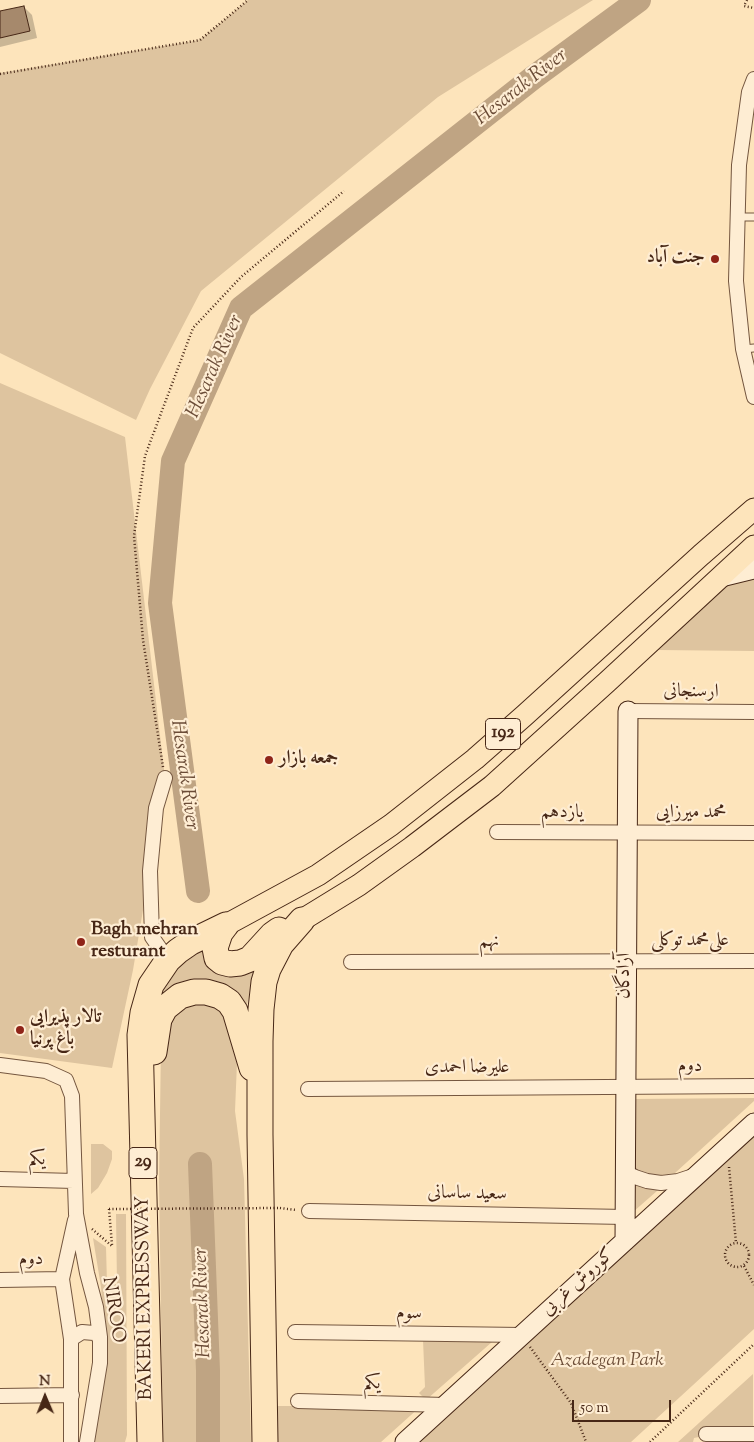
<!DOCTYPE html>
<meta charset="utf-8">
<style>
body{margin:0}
#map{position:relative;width:754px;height:1442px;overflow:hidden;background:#fde4bb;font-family:"Sorts Mill Goudy",serif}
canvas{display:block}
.north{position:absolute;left:20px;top:1372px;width:50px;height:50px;-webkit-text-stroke:4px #feedd3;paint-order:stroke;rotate:359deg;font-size:14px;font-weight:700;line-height:20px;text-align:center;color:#472716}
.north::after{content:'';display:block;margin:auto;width:18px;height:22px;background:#472716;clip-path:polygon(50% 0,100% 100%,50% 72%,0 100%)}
.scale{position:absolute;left:572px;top:1400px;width:99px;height:22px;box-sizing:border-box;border:2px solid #472716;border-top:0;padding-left:6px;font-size:15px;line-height:18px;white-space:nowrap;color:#472716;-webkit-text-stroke:4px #feedd3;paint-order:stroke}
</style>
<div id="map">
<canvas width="754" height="1442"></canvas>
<div class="north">N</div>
<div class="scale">50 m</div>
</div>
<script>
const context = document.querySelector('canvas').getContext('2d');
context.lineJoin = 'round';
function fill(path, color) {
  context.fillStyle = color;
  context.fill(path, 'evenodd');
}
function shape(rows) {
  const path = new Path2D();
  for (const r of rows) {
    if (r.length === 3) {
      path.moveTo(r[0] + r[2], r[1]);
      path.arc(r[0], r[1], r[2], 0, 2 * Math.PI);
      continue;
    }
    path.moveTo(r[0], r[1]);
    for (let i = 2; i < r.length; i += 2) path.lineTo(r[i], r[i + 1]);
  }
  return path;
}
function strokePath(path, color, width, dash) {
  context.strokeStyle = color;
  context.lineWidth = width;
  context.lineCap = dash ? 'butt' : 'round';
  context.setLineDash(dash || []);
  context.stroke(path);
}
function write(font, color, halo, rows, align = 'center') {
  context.font = font + ' "Sorts Mill Goudy",Amiri,serif';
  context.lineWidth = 4.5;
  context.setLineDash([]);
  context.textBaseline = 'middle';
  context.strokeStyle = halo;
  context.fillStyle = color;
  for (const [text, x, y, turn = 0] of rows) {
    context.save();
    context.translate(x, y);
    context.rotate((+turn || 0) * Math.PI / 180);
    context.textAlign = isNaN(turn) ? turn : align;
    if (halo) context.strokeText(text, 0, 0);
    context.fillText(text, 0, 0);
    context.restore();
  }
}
fill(shape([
 [248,0,593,0,438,97,201,291,150,389,136,420,0,353,0,73,200,40],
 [0,383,125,437,165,778,133,970,112,1068,0,1053],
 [754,574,754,651,658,650,679,628,725,586,736,580],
 [201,949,204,958,211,968,260,959,245,1011,236,999,152,1004,178,961],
 [218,999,238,1039,235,1111,244,1179,251,1442,163,1442,159,1182,161,1046,172,1006],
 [754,1098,754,1101,675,1173,652,1176,635,1174,631,1099],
 [754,1136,754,1329,631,1442,417,1442],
 [91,1144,103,1144,112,1151,112,1159,107,1173,98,1188,91,1194],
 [630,1179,665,1184,633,1212],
 [116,1214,126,1214,127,1435,125,1442,94,1442,107,1356,101,1287,93,1238,106,1247,107,1284,117,1284],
 [423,1340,492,1342,426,1400,419,1393,425,1387],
 [753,1374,753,1426,694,1438,693,1442,678,1442],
 [277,1406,421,1406,381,1442,277,1442]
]), '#dec49f');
fill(shape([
 [24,7,32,15,37,38,0,47,0,13]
]), '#0003');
strokePath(shape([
 [198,891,160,603,173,461,241,308,534,77,639,0],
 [200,1164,208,1371,208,1442]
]), '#bfa483', 24);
const building = shape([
 [24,6,30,31,0,38,0,11,24,6]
]);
fill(building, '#a6896c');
strokePath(building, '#472716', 1);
const lane = shape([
 [739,217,754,217],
 [743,349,754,348]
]);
const street = shape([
 [754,79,749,92,739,165,736,281,743,349,754,397],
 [628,711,754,712],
 [165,778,156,808,150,871,152,937,168,960],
 [497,832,754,833],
 [351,962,754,961],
 [0,1065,46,1071,66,1080,72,1096,76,1214,87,1273,96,1307,100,1337,100,1363,87,1442],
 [308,1089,754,1086],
 [625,1172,635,1177,647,1181,661,1183,678,1181,693,1176],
 [0,1179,74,1181],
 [309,1211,625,1217],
 [0,1280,62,1279],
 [295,1332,522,1335],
 [71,1339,82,1332,94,1333,100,1337],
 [0,1396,72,1395],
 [298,1401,445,1405],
 [706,1434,754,1434],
 [71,1442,71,1339,62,1279,75,1220]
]);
const secondary = shape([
 [721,577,754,569],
 [625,1241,628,711],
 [405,1442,754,1123]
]);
const primary = shape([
 [302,920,359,885,412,847,492,786,607,682,754,546],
 [226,925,318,875,391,825,475,759,525,715,701,555,754,509]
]);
const highway = shape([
 [226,925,220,933,215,948,217,958,222,962,230,964,240,963,250,959,272,935,279,930],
 [154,1052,159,1019,165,1008,180,996,194,992,206,992,220,996,229,1002,235,1011,252,1068],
 [150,1442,140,1035,143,1013,151,985,168,960,178,951,191,942,226,925],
 [265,1442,260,1135,260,1041,261,1009,264,982,268,969,281,944,302,920]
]);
strokePath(lane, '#74563f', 9);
strokePath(street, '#74563f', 16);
strokePath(secondary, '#472716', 21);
strokePath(primary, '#472716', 23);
strokePath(highway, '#472716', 27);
strokePath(shape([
 [747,0,744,6,754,8],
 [0,74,200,40,248,0],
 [163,767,143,640,134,536,145,456,193,328,241,277,344,191],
 [729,1167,736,1243],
 [280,1208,296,1210],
 [109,1209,112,1245],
 [92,1229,112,1246],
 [737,1255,12],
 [744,1266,754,1285],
 [530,1347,571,1403,586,1442],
 [650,1442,754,1344]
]), '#472716', 2.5, [1, 2.5]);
strokePath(lane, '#feedd3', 7);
strokePath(street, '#feedd3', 14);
strokePath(secondary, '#feedd3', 19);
strokePath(primary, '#fde4bb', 21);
strokePath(highway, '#fde4bb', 25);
strokePath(shape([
 [109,1209,280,1208]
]), '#472716', 2.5, [1, 2.5]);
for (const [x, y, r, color] of [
 [715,259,5,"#8f2418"],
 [269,760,5,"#8f2418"],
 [81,942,5,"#8f2418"],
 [20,1030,5,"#8f2418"]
]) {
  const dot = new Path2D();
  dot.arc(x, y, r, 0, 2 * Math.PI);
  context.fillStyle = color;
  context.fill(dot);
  strokePath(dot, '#feedd3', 2);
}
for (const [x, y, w] of [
 [503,734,35],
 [143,1163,28]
]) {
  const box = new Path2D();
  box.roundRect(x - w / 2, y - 15.5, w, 31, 4);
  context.fillStyle = '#feedd3';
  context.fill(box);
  strokePath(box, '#472716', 1);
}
write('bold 18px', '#472716', null, [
 ["192",503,734],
 ["29",143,1163]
]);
write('bold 19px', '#472716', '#feedd3', [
 ["جنت آباد",705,259,"right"],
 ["جمعه بازار",279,760],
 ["Bagh mehran",91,931],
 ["resturant",91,953],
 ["تالار پذیرایی",30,1019],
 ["باغ پرنیا",30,1041]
], 'left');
write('19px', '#472716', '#feedd3', [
 ["ارسنجانی",691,693,1],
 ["یازدهم",562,814],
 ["محمد میرزایی",691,814],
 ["علی‌محمد توکلی",690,942],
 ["نهم",489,943],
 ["آزادگان",626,976,-90],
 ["دوم",690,1068],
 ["علیرضا احمدی",467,1069],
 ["یکم",37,1161,1],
 ["سعید ساسانی",467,1195,1],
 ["دوم",31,1261,-1],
 ["کوروش غربی",579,1283,-42],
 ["BAKERI EXPRESSWAY",146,1298,-91],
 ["NIROO",112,1310,81],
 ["سوم",409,1315,1],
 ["یکم",372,1385,2]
]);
write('italic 19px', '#6d4e38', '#feedd3', [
 ["Azadegan Park",607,1362]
]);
write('italic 20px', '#6b4c37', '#feedd3', [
 ["Hesarak River",522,88,-38],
 ["Hesarak River",216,367,-66],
 ["Hesarak River",183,775,82],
 ["Hesarak River",204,1303,-92]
]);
</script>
